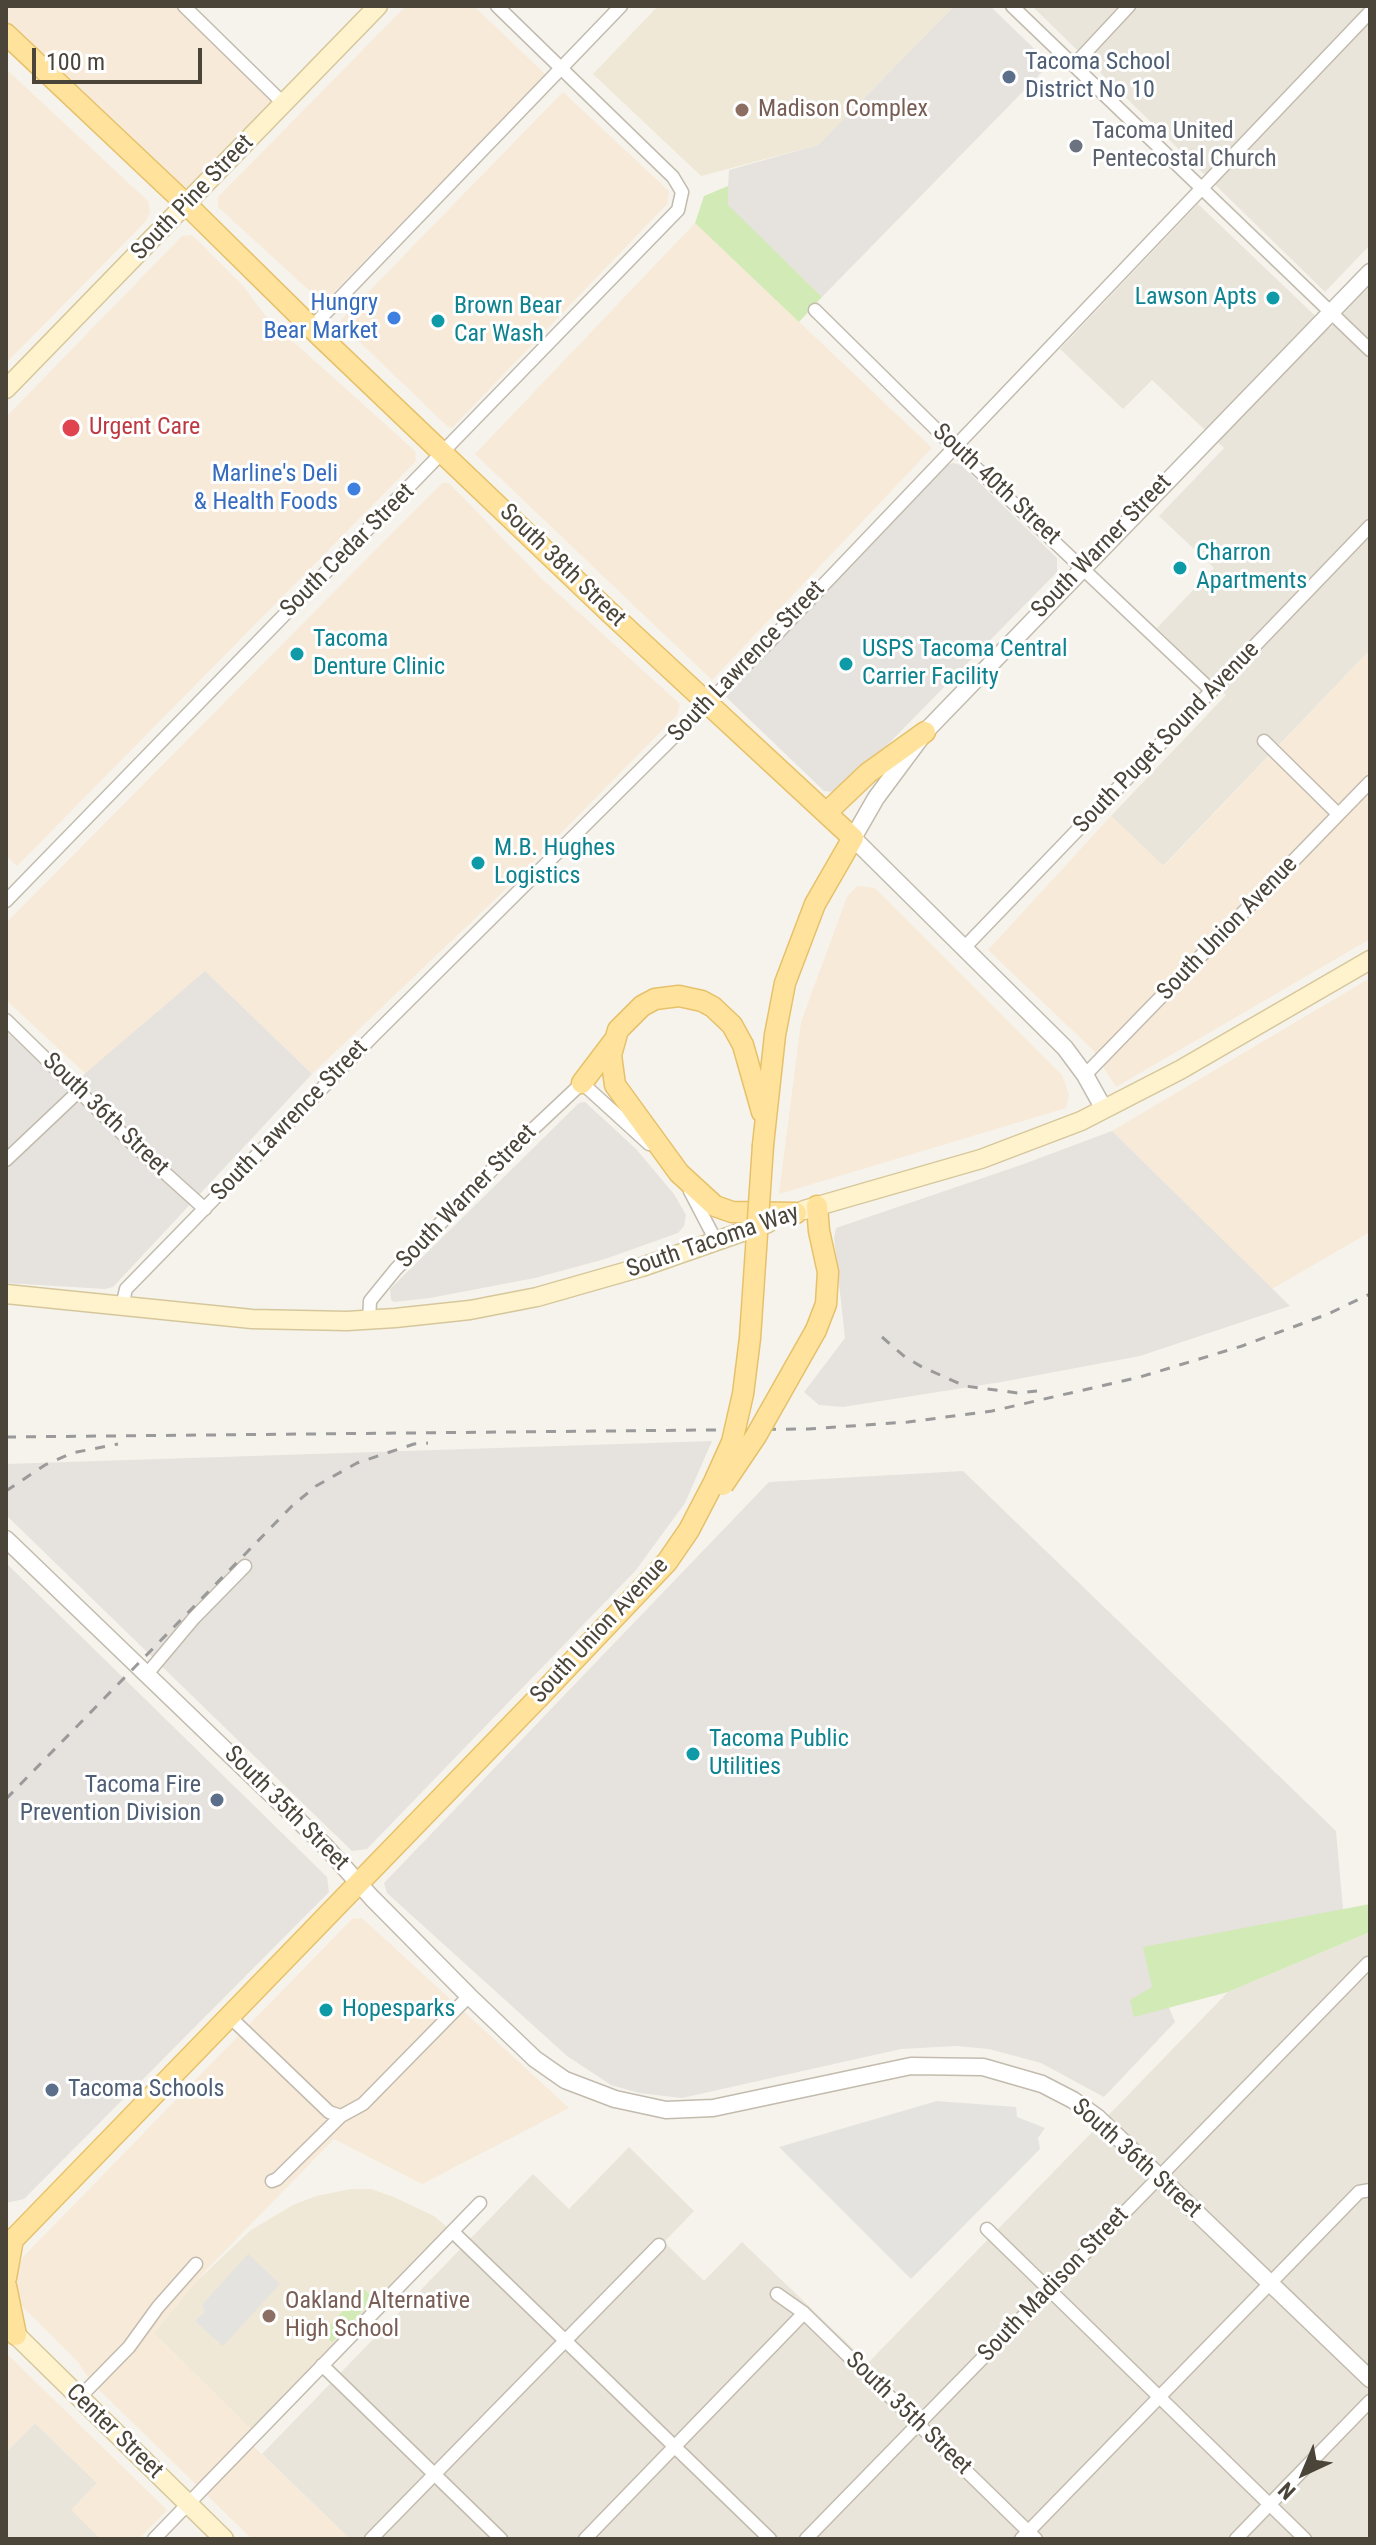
<!DOCTYPE html>
<style>
body{margin:0}
#map{position:relative;width:1376px;height:2545px;overflow:hidden;background:#f6f3ec;font-family:"Roboto Condensed",sans-serif}
canvas{display:block}
.frame{position:absolute;inset:0;border:8px solid #4b4439;pointer-events:none}
.north{position:absolute;left:1264px;top:2433px;width:80px;height:80px;-webkit-text-stroke:6px #fff;paint-order:stroke;rotate:224deg;font-size:22px;font-weight:700;line-height:32px;text-align:center;color:#4b4439}
.north::after{content:'';display:block;margin:auto;width:28px;height:36px;background:#4b4439;clip-path:polygon(50% 0,100% 100%,50% 72%,0 100%)}
.scale{position:absolute;left:32px;top:48px;width:170px;height:36px;box-sizing:border-box;border:4px solid #4b4439;border-top:0;padding-left:10px;font-size:24px;line-height:28px;white-space:nowrap;color:#4b4439;-webkit-text-stroke:6px #fff;paint-order:stroke}
</style>
<div id="map">
<canvas width="1376" height="2545"></canvas>
<div class="frame"></div>
<div class="north">N</div>
<div class="scale">100 m</div>
</div>
<script>
const context = document.querySelector('canvas').getContext('2d');
context.lineJoin = 'round';
function fill(path, color) {
  context.fillStyle = color;
  context.fill(path, 'evenodd');
}
function shape(rows) {
  const path = new Path2D();
  for (const r of rows) {
    path.moveTo(r[0], r[1]);
    for (let i = 2; i < r.length; i += 2) path.lineTo(r[i], r[i + 1]);
  }
  return path;
}
function strokePath(path, color, width, dash) {
  context.strokeStyle = color;
  context.lineWidth = width;
  context.lineCap = dash ? 'butt' : 'round';
  context.setLineDash(dash || []);
  context.stroke(path);
}
function write(font, color, halo, rows, align = 'center') {
  context.font = font + ' "Roboto Condensed",sans-serif';
  context.lineWidth = 6;
  context.setLineDash([]);
  context.textBaseline = 'middle';
  context.strokeStyle = halo;
  context.fillStyle = color;
  for (const [text, x, y, turn = 0] of rows) {
    context.save();
    context.translate(x, y);
    context.rotate((+turn || 0) * Math.PI / 180);
    context.textAlign = isNaN(turn) ? turn : align;
    if (halo) context.strokeText(text, 0, 0);
    context.fillText(text, 0, 0);
    context.restore();
  }
}
fill(shape([
 [1032,6,1370,6,1370,245,1325,292],
 [1198,204,1329,329,1370,286,1370,650,1163,866,1111,816,1226,695,1157,628,1214,568,1159,516,1224,448,1152,380,1123,409,1060,349],
 [1370,1932,1370,2539,350,2539,262,2454,533,2174,569,2209,629,2147,694,2211,664,2242,704,2281,742,2242,868,2363,1228,1992],
 [35,2423,97,2483,72,2510,101,2539,6,2539,6,2452]
]), '#eae5da');
fill(shape([
 [6,6,184,6,284,104,187,205,6,34],
 [406,6,474,6,546,75,323,303,218,207,218,197],
 [6,69,148,201,150,212,146,221,6,363],
 [563,92,669,191,667,204,452,428,447,426,343,326,341,320],
 [695,223,932,448,712,680,475,454],
 [192,235,244,287,267,318,415,451,416,461,17,866,6,855,6,417,182,236],
 [442,483,449,483,543,580,680,704,677,715,512,883,312,1074,205,971,86,1074,6,1000,6,923],
 [1370,650,1370,939,1116,1087,1092,1049,988,950,1111,816,1164,866],
 [857,886,875,888,1062,1075,1069,1095,1066,1108,779,1194,801,1022,847,897],
 [1370,978,1370,1232,1272,1289,1112,1131],
 [362,1918,569,2108,422,2184,334,2139,208,2268,154,2333,256,2434,249,2442,350,2539,252,2539,91,2382,78,2362,23,2307,17,2298,16,2271,23,2257,352,1919],
 [6,2353,167,2510,139,2539,101,2539,71,2510,97,2483,35,2423,6,2452]
]), '#f7ead8');
fill(shape([
 [954,6,990,6,1050,64,822,297,727,205,729,170,818,145],
 [953,463,961,465,1057,558,1057,572,849,784,835,792,824,791,723,694,945,466],
 [205,971,312,1074,113,1287,105,1289,6,1283,6,1031,67,1089],
 [585,1102,636,1149,674,1194,686,1215,684,1226,678,1233,605,1259,535,1278,430,1298,394,1302,391,1300,390,1289,579,1103],
 [1112,1131,1290,1306,1140,1356,1001,1382,843,1407,819,1405,804,1392,845,1338,834,1238,836,1228,1021,1165],
 [712,1441,685,1503,636,1570,367,1849,352,1851,6,1515,6,1464],
 [963,1471,1336,1831,1344,1920,1144,1948,1175,2022,1104,2097,1041,2063,989,2049,956,2046,901,2049,682,2098,639,2093,611,2085,567,2056,387,1893,384,1883,769,1482],
 [6,1563,327,1877,329,1892,24,2199,6,2203]
]), '#e6e2dd');
fill(shape([
 [658,6,954,6,818,145,701,176,593,74],
 [351,2189,371,2189,394,2197,434,2216,453,2232,256,2434,154,2333,197,2281,251,2230,293,2205,316,2196]
]), '#efe8d6');
fill(shape([
 [728,186,728,205,822,297,799,322,695,223,704,196],
 [1370,1904,1370,1932,1228,1992,1134,2017,1130,2000,1152,1987,1143,1947],
 [364,2289,374,2299,332,2342,322,2333]
]), '#d2eab5');
fill(shape([
 [937,2101,1016,2107,1017,2117,1045,2128,1038,2138,1040,2149,911,2279,779,2147],
 [248,2254,280,2284,223,2346,195,2321,205,2312,202,2305]
]), '#e5e3e0');
const minor = shape([
 [184,6,284,104],
 [1012,6,1370,350],
 [1074,65,1129,6],
 [815,310,954,447,1212,691],
 [311,328,621,6],
 [1264,741,1338,814],
 [6,901,678,210,682,192,673,177,497,6],
 [963,949,1370,526],
 [6,1020,135,1146,205,1209],
 [1085,1075,1370,782],
 [6,1160,80,1090],
 [690,1191,716,1241],
 [122,1306,126,1289,374,1035,768,643,1370,12],
 [369,1321,370,1301,396,1269,514,1147,582,1083,649,1144],
 [147,1674,194,1618,245,1566],
 [230,2017,329,2112,341,2116],
 [272,2181,277,2179,341,2116,363,2104,469,1996],
 [987,2229,1305,2539],
 [453,2232,770,2539],
 [777,2294,804,2313,1036,2539],
 [322,2365,501,2539],
 [79,2398,129,2347,158,2307,196,2264],
 [154,2539,480,2203],
 [371,2539,659,2245],
 [585,2539,804,2313],
 [806,2539,1368,1963],
 [1021,2539,1359,2192,1370,2190],
 [1236,2539,1370,2401]
]);
const tertiary = shape([
 [1104,1109,1085,1075,1065,1048,853,838,876,798,925,732,1370,272],
 [6,1539,325,1846,372,1898,469,1996,535,2059,565,2080,615,2099,666,2110,713,2108,911,2066,983,2067,1042,2084,1073,2100,1098,2118,1370,2379]
]);
const secondary = shape([
 [6,389,378,6],
 [804,1210,981,1159,1081,1121,1180,1070,1370,960],
 [6,1294,252,1319,347,1321,395,1318,470,1310,537,1297,642,1267,768,1223],
 [8,2327,224,2539]
]);
const primary = shape([
 [6,34,187,205,321,337,608,611,853,838,815,904,785,983,775,1035,763,1145],
 [826,813,868,773,925,732],
 [582,1083,613,1042],
 [762,1112,743,1045,732,1025,713,1007,702,1001,679,996,655,999,642,1006,618,1030,611,1055,615,1085,679,1173,715,1206,732,1212,796,1213],
 [816,1330,826,1304,828,1272,819,1231,817,1206],
 [6,2247,538,1698],
 [6,2278,13,2239],
 [6,2286,16,2335]
]);
strokePath(minor, '#c2bbae', 15);
strokePath(tertiary, '#c2bbae', 19);
strokePath(secondary, '#d6c79b', 21);
strokePath(primary, '#e6c16a', 23);
strokePath(minor, '#fff', 12);
strokePath(tertiary, '#fff', 16);
strokePath(secondary, '#fff3cd', 18);
strokePath(primary, '#ffe39c', 20);
strokePath(shape([
 [882,1337,905,1357,922,1367,965,1386,1018,1393,1037,1391],
 [6,1437,808,1429,908,1422,992,1411,1140,1377,1242,1346,1328,1314,1370,1294],
 [6,1491,45,1465,72,1453,118,1444],
 [6,1799,292,1506,316,1486,357,1463,414,1444,428,1443]
]), '#9a9a9a', 3, [10, 10]);
const primaryBridge = shape([
 [723,1485,756,1436,816,1330],
 [538,1698,667,1562,689,1530,714,1482,732,1442,743,1394,750,1338,763,1145]
]);
strokePath(primaryBridge, '#e6c16a', 23, []);
strokePath(primaryBridge, '#ffe39c', 20);
for (const [x, y, r, color] of [
 [1009,77,8,"#5c6f8a"],
 [742,110,8,"#8d6e63"],
 [1076,146,8,"#6b7280"],
 [1273,298,8,"#0f9aa8"],
 [394,318,8,"#3f7fe0"],
 [438,321,8,"#0f9aa8"],
 [71,428,10,"#e0444e"],
 [354,489,8,"#3f7fe0"],
 [1180,568,8,"#0f9aa8"],
 [297,654,8,"#0f9aa8"],
 [846,664,8,"#0f9aa8"],
 [478,863,8,"#0f9aa8"],
 [693,1754,8,"#0f9aa8"],
 [217,1800,8,"#5c6f8a"],
 [326,2010,8,"#0f9aa8"],
 [52,2090,8,"#5c6f8a"],
 [269,2316,8,"#8d6e63"]
]) {
  const dot = new Path2D();
  dot.arc(x, y, r, 0, 2 * Math.PI);
  context.fillStyle = color;
  context.fill(dot);
  strokePath(dot, '#fff', 3);
}
write('24px', '#4e5e75', '#fff', [
 ["Tacoma School",1025,63],
 ["District No 10",1025,91],
 ["Tacoma Fire",201,1786,"right"],
 ["Prevention Division",201,1814,"right"],
 ["Tacoma Schools",68,2090]
], 'left');
write('24px', '#785e54', '#fff', [
 ["Madison Complex",758,110],
 ["Oakland Alternative",285,2302],
 ["High School",285,2330]
], 'left');
write('24px', '#5b616d', '#fff', [
 ["Tacoma United",1092,132],
 ["Pentecostal Church",1092,160]
], 'left');
write('24px', '#4b4439', '#fff', [
 ["South Pine Street",193,198,-46],
 ["South 40th Street",996,485,43],
 ["South Warner Street",1102,547,-46],
 ["South Cedar Street",348,551,-45],
 ["South 38th Street",562,566,44],
 ["South Lawrence Street",747,662,-46],
 ["South Puget Sound Avenue",1167,738,-46],
 ["South Union Avenue",1228,929,-46],
 ["South 36th Street",105,1115,44],
 ["South Lawrence Street",290,1121,-46],
 ["South Warner Street",467,1197,-46],
 ["South Tacoma Way",713,1242,-19],
 ["South Union Avenue",600,1631,-47],
 ["South 35th Street",286,1809,45],
 ["South 36th Street",1136,2159,42],
 ["South Madison Street",1054,2285,-46],
 ["South 35th Street",908,2414,44],
 ["Center Street",114,2432,44]
]);
write('24px', '#0d838f', '#fff', [
 ["Lawson Apts",1257,298,"right"],
 ["Brown Bear",454,307],
 ["Car Wash",454,335],
 ["Charron",1196,554],
 ["Apartments",1196,582],
 ["Tacoma",313,640],
 ["Denture Clinic",313,668],
 ["USPS Tacoma Central",862,650],
 ["Carrier Facility",862,678],
 ["M.B. Hughes",494,849],
 ["Logistics",494,877],
 ["Tacoma Public",709,1740],
 ["Utilities",709,1768],
 ["Hopesparks",342,2010]
], 'left');
write('24px', '#366cbe', '#fff', [
 ["Hungry",378,304],
 ["Bear Market",378,332],
 ["Marline's Deli",338,475],
 ["& Health Foods",338,503]
], 'right');
write('24px', '#be3a42', '#fff', [
 ["Urgent Care",89,428]
], 'left');
</script>
